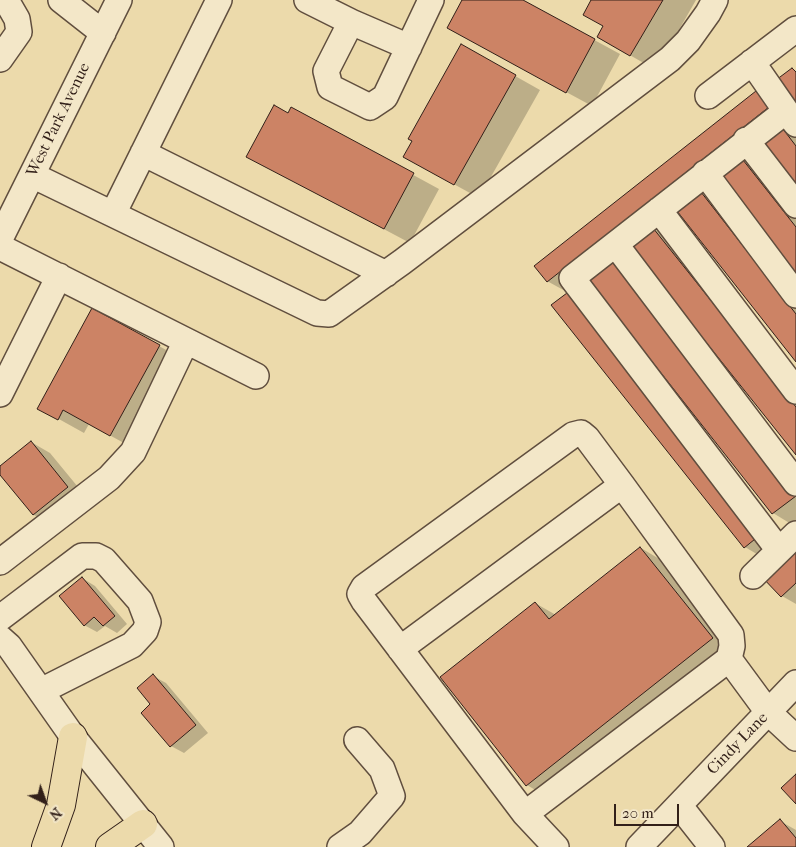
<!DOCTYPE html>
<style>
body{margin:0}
#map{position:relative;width:796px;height:847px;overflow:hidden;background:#ecdaab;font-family:"IM FELL French Canon",serif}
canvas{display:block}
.north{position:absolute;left:20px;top:777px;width:50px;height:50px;-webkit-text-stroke:4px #f3e7c8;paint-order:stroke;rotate:138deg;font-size:14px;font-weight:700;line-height:20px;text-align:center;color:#322019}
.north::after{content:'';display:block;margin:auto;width:18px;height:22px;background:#322019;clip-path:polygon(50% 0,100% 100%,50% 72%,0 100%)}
.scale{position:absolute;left:614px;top:804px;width:65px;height:22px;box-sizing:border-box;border:2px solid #322019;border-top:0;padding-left:6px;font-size:15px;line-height:18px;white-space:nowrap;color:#322019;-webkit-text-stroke:4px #f3e7c8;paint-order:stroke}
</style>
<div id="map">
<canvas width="796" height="847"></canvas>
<div class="north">N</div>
<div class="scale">20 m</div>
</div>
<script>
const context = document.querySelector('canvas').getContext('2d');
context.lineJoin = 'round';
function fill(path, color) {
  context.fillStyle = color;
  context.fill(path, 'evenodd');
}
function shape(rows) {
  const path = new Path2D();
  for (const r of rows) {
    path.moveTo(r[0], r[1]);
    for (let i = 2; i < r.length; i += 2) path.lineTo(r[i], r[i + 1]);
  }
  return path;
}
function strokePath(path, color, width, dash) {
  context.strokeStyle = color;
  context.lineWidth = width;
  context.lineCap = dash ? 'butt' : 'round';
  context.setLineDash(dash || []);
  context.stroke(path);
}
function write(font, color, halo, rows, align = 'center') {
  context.font = font + ' "IM FELL French Canon",serif';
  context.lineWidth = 4;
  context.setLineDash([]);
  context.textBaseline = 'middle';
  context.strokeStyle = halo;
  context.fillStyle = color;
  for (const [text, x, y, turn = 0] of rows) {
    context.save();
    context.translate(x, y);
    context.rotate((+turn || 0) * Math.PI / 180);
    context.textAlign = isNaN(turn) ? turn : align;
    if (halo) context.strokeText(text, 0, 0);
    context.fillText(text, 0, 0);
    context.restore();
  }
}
fill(shape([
 [464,0,521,0,620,54,592,106,474,42],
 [593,0,696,0,656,70,598,37,605,26],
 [462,46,540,90,479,198,430,171],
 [756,92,776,103,788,118,567,292,547,281],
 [292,109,439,189,410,243,248,157],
 [783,131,796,138,796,183],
 [743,161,768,176,796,211,796,273],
 [701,193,726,208,796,297,796,360],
 [654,229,679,244,796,391,796,453],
 [611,262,636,276,796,480,796,527,773,513,589,279],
 [568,294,593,309,784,550,770,562,745,547],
 [159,346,184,360,135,449,89,424,84,433,39,408],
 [31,442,50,453,87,498,53,526,34,515,0,473,0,467],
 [796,543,796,604,782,596,762,575],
 [641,548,666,563,737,653,552,800,527,785,535,603,556,615],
 [82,578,95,586,127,624,117,633,105,626,97,632,84,625],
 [153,676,166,683,208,733,184,753,171,746,152,704],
 [780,821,796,830,796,847,749,847]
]), '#0003');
const building = shape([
 [462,0,523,0,595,39,566,93,447,28,462,0],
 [591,0,663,0,630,56,597,37,603,26,583,15,591,0],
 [461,44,516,75,454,185,403,157,412,141,408,139,461,44],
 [792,68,796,72,796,106,776,80,792,68],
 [756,91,769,107,547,282,534,266,756,91],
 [274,105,288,113,291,107,414,173,384,229,246,157,274,105],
 [783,129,796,146,796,184,764,145,783,129],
 [743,160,796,227,796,275,720,178,743,160],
 [701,192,796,314,796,362,677,211,701,192],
 [653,228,796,407,796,455,630,247,653,228],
 [611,260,796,496,772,514,587,279,611,260],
 [567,293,760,535,744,548,551,305,567,293],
 [92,308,160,345,110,436,63,410,58,420,37,409,92,308],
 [31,441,68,487,33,515,0,475,0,466,31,441],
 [796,541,796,583,781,597,760,575,796,541],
 [640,547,713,638,526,786,440,677,535,602,549,619,640,547],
 [82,577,115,616,103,626,94,617,84,626,59,596,82,577],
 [153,674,196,725,170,747,141,713,150,704,137,688,153,674],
 [796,774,796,804,781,788,796,774],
 [780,819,796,838,796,847,747,847,780,819]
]);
fill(building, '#cc8365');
strokePath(building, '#322019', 1);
const minor = shape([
 [61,0,103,33],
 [307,0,351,22,326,71,330,87,370,107,385,97,431,0],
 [351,22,409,47],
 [0,59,19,32,17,19,6,0],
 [752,62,786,111],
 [708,96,796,29],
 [746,140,796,205],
 [143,153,386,274],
 [705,173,796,295],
 [32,175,317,313,329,314,402,262,670,59,688,41,708,13,715,0],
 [659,210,796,391],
 [113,214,219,0],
 [0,239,119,0],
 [616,245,796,483],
 [0,247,256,376],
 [0,394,59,276],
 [778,549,572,278,786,111,796,124],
 [0,562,109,478,133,452,186,341],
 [753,576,796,534],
 [0,618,82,556,96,556,104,560,140,601,148,622,145,631,132,645,41,691],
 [0,638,9,646,73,737,161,847],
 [400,649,622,485],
 [679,805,712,847],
 [525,814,729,659],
 [340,847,360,833,392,796,382,769,357,740],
 [556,847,525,814,364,601,360,594,364,587,573,435,581,433,587,438,622,485,731,635,732,646,729,659,768,712,796,738],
 [639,847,796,683]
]);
const major = shape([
 [46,847,61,805,73,737],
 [110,847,143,824]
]);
strokePath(minor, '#604e3e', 28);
strokePath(major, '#322019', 30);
strokePath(minor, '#f3e7c8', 25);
strokePath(major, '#ecdaab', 28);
write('16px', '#322019', '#f3e7c8', [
 ["West Park Avenue",59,120,-64],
 ["Cindy Lane",738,744,-46]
]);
</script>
